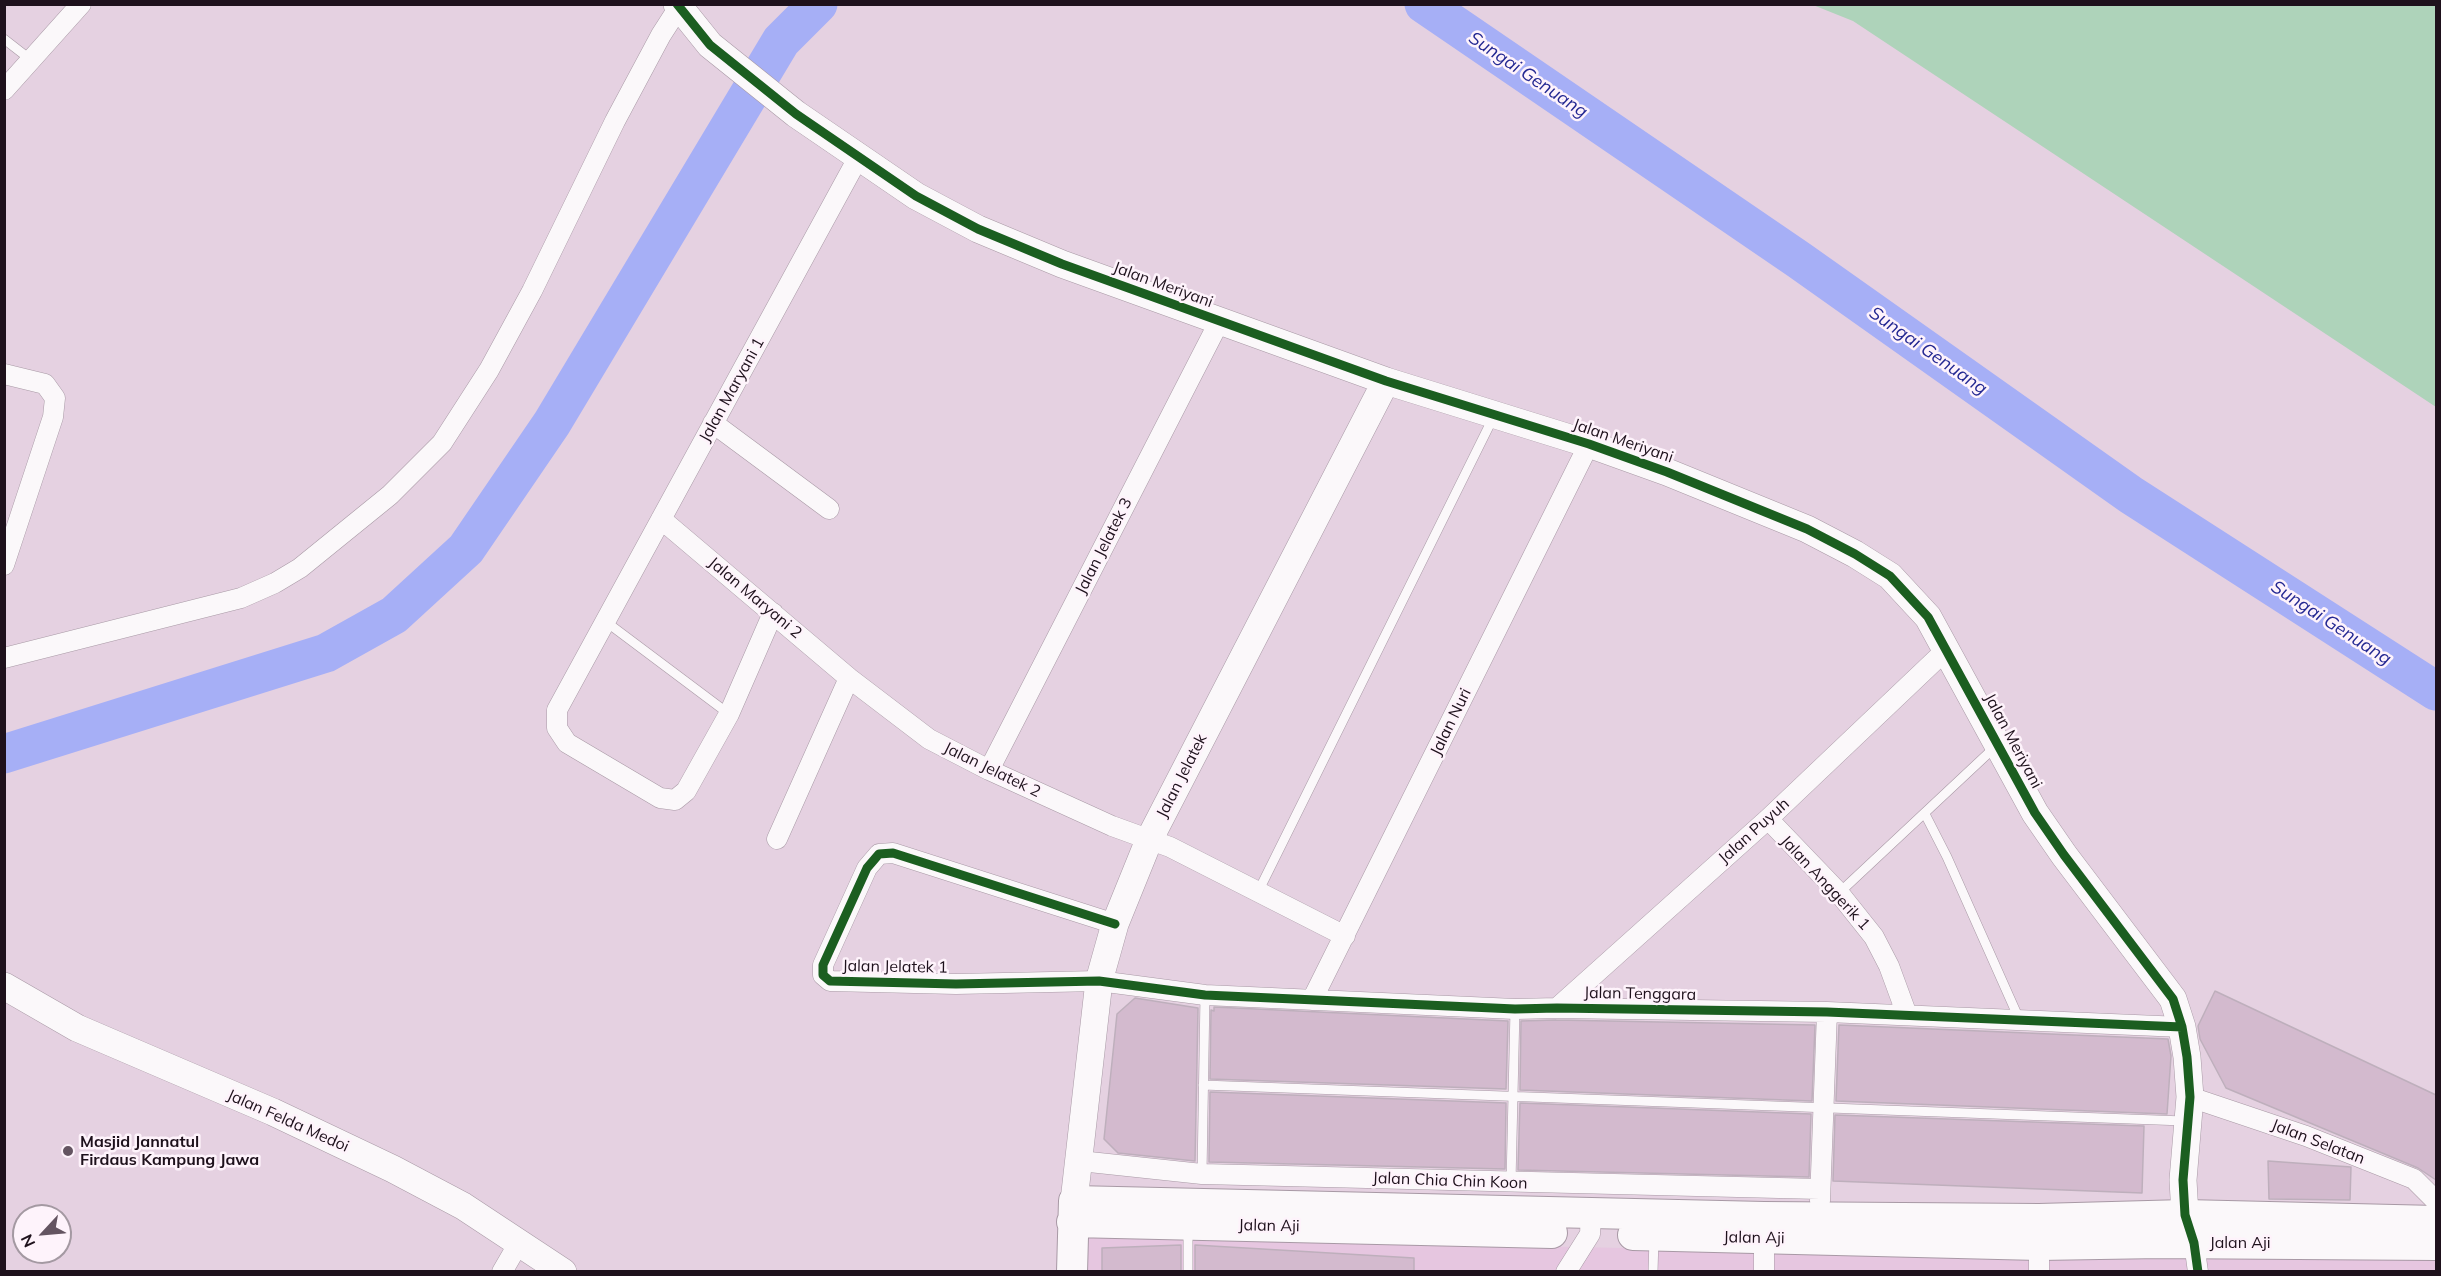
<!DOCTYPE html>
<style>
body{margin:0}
#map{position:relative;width:2441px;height:1276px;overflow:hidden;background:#e5d1e1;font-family:Mulish,sans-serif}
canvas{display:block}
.frame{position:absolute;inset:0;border:6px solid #1e111c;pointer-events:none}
.north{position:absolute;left:12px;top:1204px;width:60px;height:60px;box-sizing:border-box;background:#fef3fb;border:2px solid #a499a2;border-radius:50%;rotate:244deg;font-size:16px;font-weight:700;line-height:24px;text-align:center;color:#1e111c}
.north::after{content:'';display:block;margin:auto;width:21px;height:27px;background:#645461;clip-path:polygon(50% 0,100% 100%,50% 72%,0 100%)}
</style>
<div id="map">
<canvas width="2441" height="1276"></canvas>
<div class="frame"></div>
<div class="north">N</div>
</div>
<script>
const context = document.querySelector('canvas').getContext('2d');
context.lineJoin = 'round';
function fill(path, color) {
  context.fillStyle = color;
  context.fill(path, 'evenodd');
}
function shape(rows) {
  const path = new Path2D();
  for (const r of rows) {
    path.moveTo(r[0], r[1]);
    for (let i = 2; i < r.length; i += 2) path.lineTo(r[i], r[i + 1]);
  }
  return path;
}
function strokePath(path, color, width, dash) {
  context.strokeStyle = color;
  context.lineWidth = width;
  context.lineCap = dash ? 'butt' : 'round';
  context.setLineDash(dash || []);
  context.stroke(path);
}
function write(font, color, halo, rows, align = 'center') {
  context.font = font + ' Mulish,sans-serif';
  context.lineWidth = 5;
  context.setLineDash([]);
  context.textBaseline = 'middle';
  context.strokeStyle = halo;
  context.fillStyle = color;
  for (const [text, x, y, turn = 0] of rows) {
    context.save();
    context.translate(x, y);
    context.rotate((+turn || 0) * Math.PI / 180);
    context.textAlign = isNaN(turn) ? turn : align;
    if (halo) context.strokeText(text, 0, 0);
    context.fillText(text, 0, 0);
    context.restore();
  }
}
fill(shape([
 [1088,1237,1624,1248,2436,1259,2436,1272,1088,1272]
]), '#e6c6e0');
fill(shape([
 [1813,5,2436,5,2436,407,1853,21]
]), '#aed3ba');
strokePath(shape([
 [1424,4,1799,260,2131,495,2436,691],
 [4,754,326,653,394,615,466,549,552,423,781,41,818,4]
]), '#a6aff6', 39);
const building = shape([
 [2215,991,2436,1095,2436,1180,2418,1168,2226,1088,2200,1039,2198,1026,2215,991],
 [1135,998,1198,1008,1195,1161,1118,1153,1104,1139,1117,1014,1135,998],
 [1214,1007,1508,1021,1506,1089,1210,1079,1211,1010,1214,1011,1214,1007],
 [1556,1020,1815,1025,1812,1101,1520,1090,1521,1021,1556,1020],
 [1839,1025,2168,1039,2171,1056,2167,1114,1836,1101,1839,1025],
 [1210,1092,1506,1103,1505,1169,1209,1162,1210,1092],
 [1520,1103,1811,1114,1809,1177,1518,1170,1520,1103],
 [1835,1115,2144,1126,2142,1193,1833,1181,1835,1115],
 [2268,1161,2351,1167,2350,1200,2269,1199,2268,1161],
 [1181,1245,1181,1272,1102,1272,1102,1248,1181,1245],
 [1195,1245,1414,1258,1414,1272,1195,1272,1195,1245]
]);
fill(building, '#d3bace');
strokePath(building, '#beafbc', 1.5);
const lane = shape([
 [4,39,31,60],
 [605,621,729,714],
 [1925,814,1947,857,2020,1021],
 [1258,892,1493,418],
 [1839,893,1995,747],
 [1203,1085,2184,1121],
 [1202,1174,1205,995],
 [1511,1182,1515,1009],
 [1188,1272,1188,1229],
 [1653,1272,1654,1238]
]);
const street = shape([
 [4,90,81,4],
 [4,374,45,384,55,398,53,417,4,565],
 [713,423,829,509],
 [661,519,849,678,929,739,989,770,1112,826,1170,847,1345,936],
 [773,613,729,714,686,791,675,800,660,798,567,743,557,728,557,710,858,158],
 [4,658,241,598,275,583,300,568,390,495,442,443,489,370,532,291,615,121,661,35,679,7],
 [989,770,1219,322],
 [1768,819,1839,893,1874,937,1889,966,1907,1015],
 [777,839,849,678],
 [1115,924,893,853,879,854,867,868,823,965,823,975,830,981,956,984,1099,981,1205,995,1515,1009,1557,1008,1827,1012,2182,1027],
 [1312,1000,1589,444],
 [1557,1008,1768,819,1947,649],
 [2190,1097,2306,1136,2414,1179,2436,1201],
 [1080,1161,1202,1174,1820,1189],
 [1820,1201,1827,1012],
 [2194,1243,2198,1272],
 [502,1272,520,1241],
 [1566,1272,1590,1234,1591,1213],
 [1764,1272,1764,1226],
 [2039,1272,2039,1235]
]);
const secondary = shape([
 [677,4,710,45,796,114,916,196,978,229,1062,264,1386,381,1589,444,1667,472,1807,529,1855,554,1890,576,1928,617,2035,813,2064,855,2173,999,2182,1027,2187,1057,2190,1097,2183,1180,2185,1215,2192,1237],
 [4,986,77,1028,273,1112,393,1169,463,1206,563,1272],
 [1074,1201,1099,981,1115,924,1149,840,1386,381]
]);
const primary = shape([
 [1072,1222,1552,1233],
 [1633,1235,2039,1245,2160,1243,2436,1245],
 [1072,1272,1074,1201,1764,1217,2039,1219,2185,1215,2436,1221]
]);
strokePath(lane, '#a899a5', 10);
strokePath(street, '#a899a5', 21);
strokePath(secondary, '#a899a5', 28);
strokePath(primary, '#a899a5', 32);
strokePath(lane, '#fbf8fa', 9);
strokePath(street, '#fbf8fa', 20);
strokePath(secondary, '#fbf8fa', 27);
strokePath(primary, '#fbf8fa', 30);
strokePath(shape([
 [677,4,710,45,796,114,916,196,978,229,1062,264,1386,381,1589,444,1667,472,1807,529,1855,554,1890,576,1928,617,2035,813,2064,855,2173,999,2182,1027,2187,1057,2190,1097,2183,1180,2185,1215,2194,1243,2198,1272],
 [1115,924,893,853,879,854,867,868,823,965,823,975,830,981,956,984,1099,981,1205,995,1515,1009,1557,1008,1827,1012,2182,1027]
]), '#1b5e20', 9);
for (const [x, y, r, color] of [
 [68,1151,6,"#645461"]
]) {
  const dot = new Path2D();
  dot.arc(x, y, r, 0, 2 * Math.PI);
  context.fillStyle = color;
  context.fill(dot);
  strokePath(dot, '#fef3fb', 2);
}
write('16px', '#1e111c', '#fef3fb', [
 ["Jalan Meriyani",1163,285,20],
 ["Jalan Maryani 1",732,390,-61],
 ["Jalan Meriyani",1623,441,19],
 ["Jalan Jelatek 3",1104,546,-63],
 ["Jalan Maryani 2",755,598,40],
 ["Jalan Nuri",1451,722,-64],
 ["Jalan Meriyani",2013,741,62],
 ["Jalan Jelatek 2",992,770,26],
 ["Jalan Jelatek",1182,776,-63],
 ["Jalan Puyuh",1754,831,-42],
 ["Jalan Anggerik 1",1825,883,47],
 ["Jalan Jelatek 1",895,967,1],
 ["Jalan Tenggara",1640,994,1],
 ["Jalan Felda Medoi",288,1121,24],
 ["Jalan Selatan",2318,1142,21],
 ["Jalan Chia Chin Koon",1450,1181,2],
 ["Jalan Aji",1269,1226,1],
 ["Jalan Aji",1754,1238,1],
 ["Jalan Aji",2240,1243]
]);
write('bold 16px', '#1e111c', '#fef3fb', [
 ["Masjid Jannatul",80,1142],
 ["Firdaus Kampung Jawa",80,1160]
], 'left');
write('italic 18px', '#242892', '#fef3fb', [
 ["Sungai Genuang",1528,75,34],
 ["Sungai Genuang",1928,351,35],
 ["Sungai Genuang",2331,623,33]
]);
</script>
